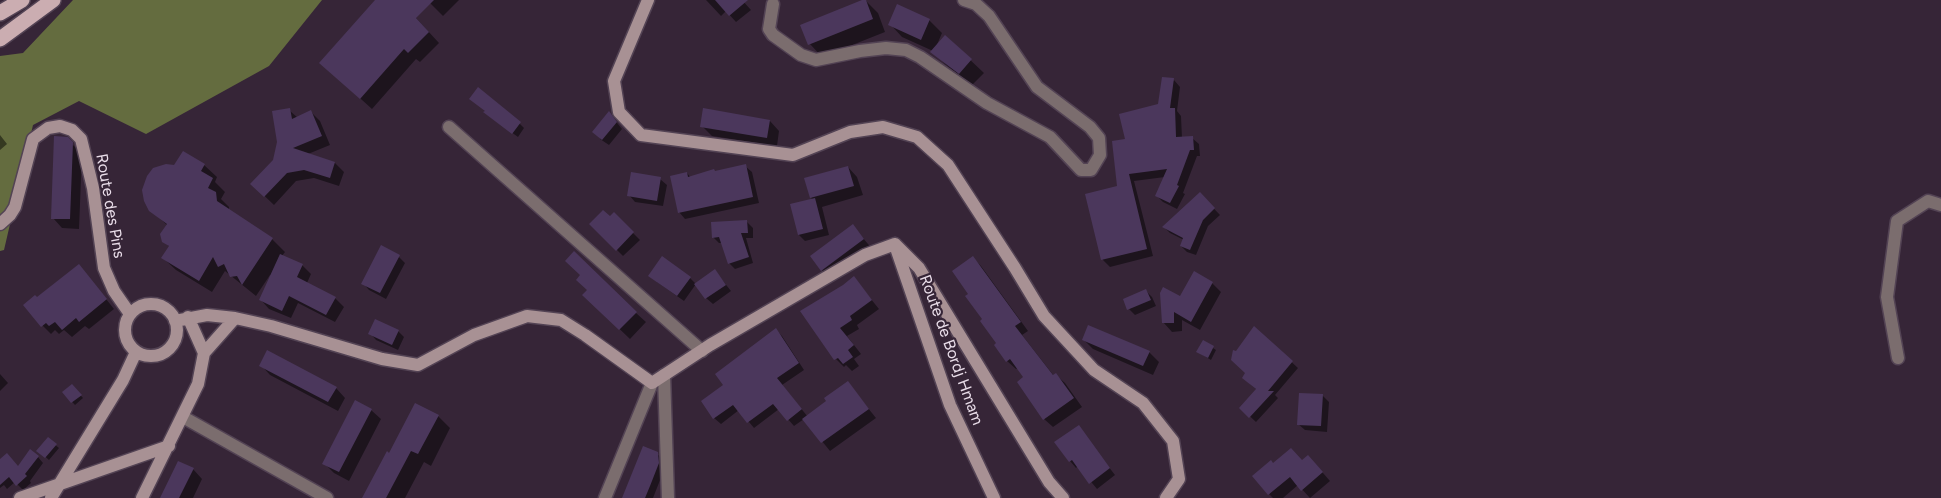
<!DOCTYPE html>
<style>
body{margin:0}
canvas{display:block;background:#362537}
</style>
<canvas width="1941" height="498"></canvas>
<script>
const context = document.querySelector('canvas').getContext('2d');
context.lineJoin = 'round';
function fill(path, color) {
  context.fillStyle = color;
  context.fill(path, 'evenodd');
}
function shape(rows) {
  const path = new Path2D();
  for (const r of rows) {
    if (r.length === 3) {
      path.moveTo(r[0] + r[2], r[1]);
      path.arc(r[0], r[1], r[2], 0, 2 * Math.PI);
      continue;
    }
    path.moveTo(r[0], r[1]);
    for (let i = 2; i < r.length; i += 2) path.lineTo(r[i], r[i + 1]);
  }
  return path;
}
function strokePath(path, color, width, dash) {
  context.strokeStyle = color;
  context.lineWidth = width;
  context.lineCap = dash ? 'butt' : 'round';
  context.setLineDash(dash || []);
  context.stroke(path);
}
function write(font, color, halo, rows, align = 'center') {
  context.font = font + ' Figtree,sans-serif';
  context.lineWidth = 4.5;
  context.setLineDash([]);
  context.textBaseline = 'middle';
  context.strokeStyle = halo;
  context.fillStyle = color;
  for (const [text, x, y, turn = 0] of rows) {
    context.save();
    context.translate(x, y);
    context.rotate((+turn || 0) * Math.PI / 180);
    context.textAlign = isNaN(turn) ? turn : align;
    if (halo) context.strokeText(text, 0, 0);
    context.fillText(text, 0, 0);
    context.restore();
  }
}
fill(shape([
 [73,0,322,0,269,66,146,134,79,101,33,125,4,250,0,251,0,56,23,53]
]), '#646c3f');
fill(shape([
 [377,0,395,0,416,18,439,43,420,62,416,59,372,109,321,63],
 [427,0,459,0,443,16],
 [706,0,742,0,751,10,736,22,726,11,721,16],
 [865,0,878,13,885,32,822,57,810,44,802,26],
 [929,20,942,33,936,47,946,37,984,73,972,85,945,64,933,51,902,37,890,24],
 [1174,80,1180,87,1177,111,1181,116,1182,138,1192,138,1199,144,1200,156,1197,156,1183,193,1185,194,1177,209,1163,202,1156,195,1165,177,1134,181,1153,256,1110,267,1103,260,1087,195,1119,187,1127,140,1159,105],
 [289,110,298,118,311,112,320,121,330,145,308,154,335,163,344,172,339,186,314,178,296,181,274,205,252,184,275,161],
 [609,113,622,129,609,145,600,139],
 [489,116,520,124,524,128,518,137],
 [770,121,779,131,777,146,712,136,702,126],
 [0,135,7,144,0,150],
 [67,139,82,154,79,229,62,228,53,218],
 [204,165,217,177,215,182,225,192,221,199,229,207,229,211,272,239,285,252,282,256,302,265,311,274,307,283,335,298,344,307,335,322,298,303,291,318,269,309,261,300,272,276,270,275,256,296,225,271,212,292,176,270,163,258,170,247,163,241,168,226,151,210],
 [745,166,752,172,759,203,685,219,679,212,687,173,691,178],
 [848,167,857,177,863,195,822,207,829,235,805,241,799,235,813,200,811,198],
 [660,179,667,185,663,206,635,202,629,195],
 [1200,194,1220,215,1208,226,1196,255,1187,252,1181,246,1184,240,1170,233,1164,227],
 [614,214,640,240,623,256,591,224,610,218],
 [747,222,753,228,753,238,746,238,753,263,735,269,729,263,722,243,719,243,713,237],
 [853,226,873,250,832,280,822,270],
 [399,257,405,263,386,299,369,290,363,283],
 [973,258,981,266,1028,331,1022,335,1054,376,1056,375,1065,383,1082,407,1053,427,1044,419,1019,382,1025,377,1018,368,1016,369,1007,361,970,294],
 [715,271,731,291,713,304,706,298],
 [87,275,114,309,89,329,85,326,72,337,64,330,59,334,55,330,51,334,43,326,37,299],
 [690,278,696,284,684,301,657,282],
 [854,278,879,309,857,325,859,329,847,336,861,354,854,359,859,366,852,371,846,365,844,367,836,359,802,312,844,286],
 [1212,283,1221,292,1200,330,1182,320,1182,331,1172,332,1163,322,1181,298],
 [588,291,636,313,646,322,630,339,584,295],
 [1146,291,1152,297,1156,306,1135,315,1129,309],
 [1255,328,1298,368,1275,395,1278,398,1256,422,1241,408,1257,390,1250,384,1247,374,1237,352],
 [776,330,782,336,804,370,782,385,808,417,848,383,876,418,830,451,804,419,794,426,779,409,754,428,739,410,721,424,714,418,725,386],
 [398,331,404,337,398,350,376,340,370,333],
 [1083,339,1149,352,1159,362,1153,375,1093,349],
 [1204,342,1216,350,1211,360,1198,352],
 [261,365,336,388,345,398,338,411,270,375],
 [0,374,8,383,0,391],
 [72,386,83,398,75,405,64,393],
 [1322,395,1329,402,1327,432,1305,430,1298,424],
 [371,410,381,419,349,481,334,473,324,463],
 [438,416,450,428,431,466,424,462,405,498,364,498,390,455],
 [1078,427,1115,475,1097,489,1078,466,1076,468,1070,461,1056,443],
 [48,439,59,448,49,460,39,451],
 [657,454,664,460,664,470,653,498,624,498],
 [38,457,43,463,30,481,31,483,23,490,15,482,7,489,4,485,0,488,0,461,18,468],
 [1302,462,1316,465,1330,481,1310,498,1298,485,1283,498,1273,498,1269,494],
 [193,469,202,479,193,498,162,498]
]), '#0007');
fill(shape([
 [375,0,434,0,416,18,429,32,408,53,404,49,360,99,319,63],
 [715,0,748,0,729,16],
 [862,0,866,0,873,19,808,45,800,25],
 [897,4,930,19,921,40,888,25],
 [945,35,972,59,959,74,930,52],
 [1162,77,1174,78,1170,108,1175,108,1176,137,1193,136,1194,150,1190,150,1177,185,1179,186,1170,203,1155,196,1167,169,1129,174,1147,249,1101,260,1085,194,1117,186,1112,141,1125,139,1119,114,1158,104],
 [478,87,521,122,512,134,483,112,485,111,469,99],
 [290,108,292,119,311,110,322,136,293,148,335,162,330,178,304,170,287,173,264,197,250,184,273,160,277,142,272,111],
 [703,108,770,120,767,138,700,127],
 [609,111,617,122,602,140,592,132],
 [54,136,68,137,73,142,70,219,51,219],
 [183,151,205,164,201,171,213,178,208,188,216,192,217,201,273,238,242,285,237,276,230,277,224,264,218,267,213,257,199,281,161,258,169,246,162,242,160,234,167,224,149,211,144,201,142,190,147,176,153,168,166,164,174,165],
 [746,164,753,197,678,213,670,176,687,172,688,177,714,169,715,171],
 [848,166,854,186,810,198,804,178],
 [631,172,661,177,657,201,627,196],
 [1200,192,1215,208,1203,220,1190,250,1180,246,1183,238,1162,227],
 [815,198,823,229,798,235,790,204],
 [603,210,610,216,614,212,634,232,616,251,589,224],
 [747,220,748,233,741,233,749,257,728,264,719,237,712,238,711,222],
 [853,224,864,239,821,271,810,256],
 [381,245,400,255,380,293,361,284],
 [574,251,637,312,619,330,582,295,587,290,576,280,580,275,565,261],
 [280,254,303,264,297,277,336,297,326,315,289,296,282,311,259,300],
 [662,256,691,277,677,296,648,276],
 [973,256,1021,322,1015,326,1053,375,1056,373,1074,398,1043,420,1017,382,1023,377,1010,359,1006,362,994,345,996,343,980,321,982,319,965,296,968,294,952,271],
 [79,264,107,299,79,322,76,318,62,330,55,322,49,326,46,323,41,327,23,305,35,295,37,297],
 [715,269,726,285,705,299,694,284],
 [1194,271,1213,282,1191,322,1174,312,1174,323,1162,323,1160,293,1163,287,1180,296],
 [854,276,872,300,850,316,852,320,840,328,854,345,848,350,853,357,843,364,838,358,834,360,800,311,843,285],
 [1146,289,1151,300,1127,310,1123,299],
 [375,319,399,330,392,345,368,334],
 [1088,325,1150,351,1143,366,1082,340],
 [1254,326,1293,361,1268,391,1274,391,1249,418,1239,408,1256,389,1242,378,1245,373,1231,360,1233,350,1236,351],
 [776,328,799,363,777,378,802,409,787,421,773,404,747,423,733,405,713,419,701,401,723,385,715,374],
 [1203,340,1214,346,1208,358,1196,352],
 [267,350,337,387,328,402,259,366],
 [848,381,869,409,821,443,802,419,826,401,824,398],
 [72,384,82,395,71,403,62,392],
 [1299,393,1323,394,1321,426,1297,425],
 [355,400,372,409,339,472,322,464],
 [415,403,439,415,418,454,411,451,386,498,362,498,387,451,389,453],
 [1079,425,1110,468,1089,484,1072,460,1069,462,1054,442],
 [48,437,57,444,45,458,36,451],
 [643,446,658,452,659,463,650,486,645,498,622,498],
 [1291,448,1302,460,1308,455,1323,472,1301,491,1290,477,1268,495,1252,476,1271,460,1273,463],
 [30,449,39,456,25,474,27,476,16,486,9,477,0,485,0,459,7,453,18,466],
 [178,461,194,468,179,498,160,498]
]), '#4b375c');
const street = shape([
 [773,4,769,29,773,35,801,55,816,60,860,51,886,48,906,50,920,57,987,103,1050,137,1081,170,1091,170,1100,155,1099,138,1090,127,1037,87,989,16,976,4,964,0],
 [449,127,702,351],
 [1898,358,1887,297,1897,221,1928,201,1941,205],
 [664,375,668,498],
 [183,417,327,498],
 [605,498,652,383]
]);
const secondary = shape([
 [648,0,614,81,619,112,641,135,793,155,850,132,883,127,917,137,948,165,1015,268,1044,316,1094,370,1143,403,1173,441,1179,479,1166,498],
 [0,224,10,215,15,207,33,139,48,128,60,126,72,130,81,139,93,188,104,268,114,291,130,314],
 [895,244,919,268,1049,482,1063,498],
 [896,248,950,405,994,498],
 [151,330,26],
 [175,321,207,315,235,318,271,326,382,359,418,365,474,335,527,316,561,320,585,335,652,383,710,345,865,255,895,244],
 [204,353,235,318],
 [20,498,169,446],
 [51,498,123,380,136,352],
 [142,498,198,384,204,353,188,317]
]);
const primary = shape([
 [0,13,22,0],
 [0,39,53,0]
]);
strokePath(street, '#534354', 15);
strokePath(secondary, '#534354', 15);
strokePath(primary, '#534354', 18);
strokePath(street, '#7b6d6e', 12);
strokePath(secondary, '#a89194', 12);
strokePath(primary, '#cbadb1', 15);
write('16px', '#eadeea', '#362537', [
 ["Route des Pins",110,206,80],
 ["Route de Bordj Hmam",951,350,70]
]);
</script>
